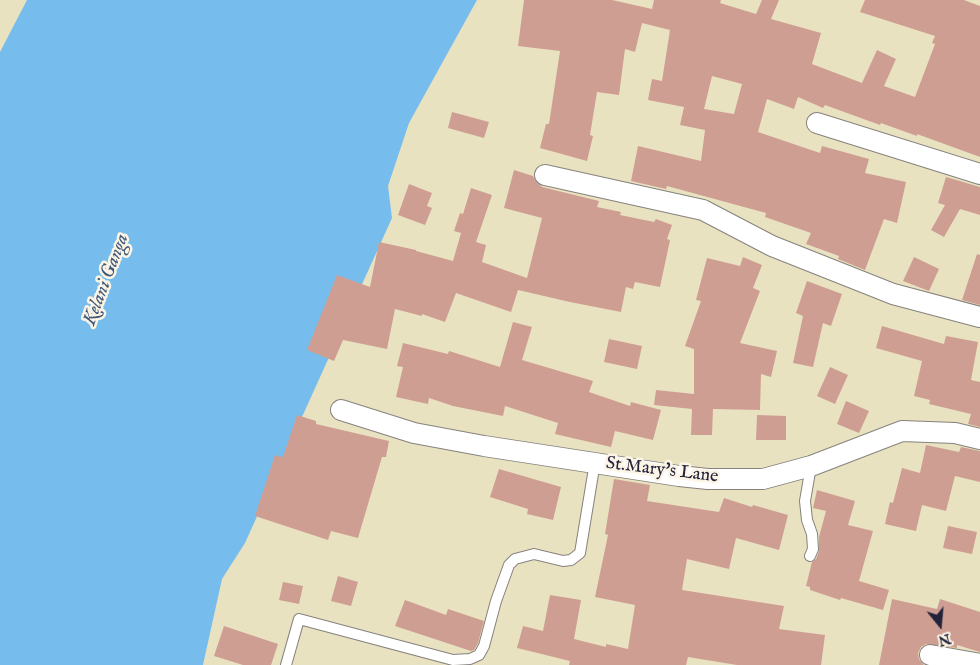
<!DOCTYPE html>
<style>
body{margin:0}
#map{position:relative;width:980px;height:665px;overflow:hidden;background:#e9e2c0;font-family:"IM FELL English",serif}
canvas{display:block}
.north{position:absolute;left:915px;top:600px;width:50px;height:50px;-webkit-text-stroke:4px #fcf5e5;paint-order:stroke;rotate:163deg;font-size:14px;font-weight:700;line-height:20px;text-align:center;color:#22223b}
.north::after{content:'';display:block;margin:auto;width:18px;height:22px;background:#22223b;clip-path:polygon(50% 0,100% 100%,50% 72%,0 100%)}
</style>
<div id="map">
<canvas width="980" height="665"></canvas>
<div class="north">N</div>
</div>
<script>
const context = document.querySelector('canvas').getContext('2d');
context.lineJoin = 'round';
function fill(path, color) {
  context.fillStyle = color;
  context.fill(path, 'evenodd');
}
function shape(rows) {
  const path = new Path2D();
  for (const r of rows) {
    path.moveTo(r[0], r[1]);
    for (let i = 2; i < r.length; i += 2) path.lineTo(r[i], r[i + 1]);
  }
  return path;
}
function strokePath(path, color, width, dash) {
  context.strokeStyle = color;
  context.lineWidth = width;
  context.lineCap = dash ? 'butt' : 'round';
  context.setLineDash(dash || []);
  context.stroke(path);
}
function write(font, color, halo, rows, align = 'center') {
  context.font = font + ' "IM FELL English",serif';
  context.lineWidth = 5;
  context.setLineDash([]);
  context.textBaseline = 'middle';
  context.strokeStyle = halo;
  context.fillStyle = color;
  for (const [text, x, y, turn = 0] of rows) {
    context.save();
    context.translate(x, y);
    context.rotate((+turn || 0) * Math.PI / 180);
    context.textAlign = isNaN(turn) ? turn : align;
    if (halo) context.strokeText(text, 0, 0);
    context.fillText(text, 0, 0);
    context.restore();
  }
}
fill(shape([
 [27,0,477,0,409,123,388,186,392,218,245,543,222,579,203,665,0,665,0,52]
]), '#76bded');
fill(shape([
 [524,0,612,0,652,9,654,0,721,0,720,3,756,14,762,0,779,0,771,19,821,33,812,64,862,83,877,50,896,59,884,86,915,97,935,44,932,43,935,36,860,12,865,0,964,0,980,6,980,157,917,134,917,136,881,123,880,125,825,105,823,108,798,97,794,109,767,99,758,132,820,153,822,146,869,159,865,173,906,182,897,223,884,219,865,270,838,259,839,256,806,244,811,233,765,217,766,213,667,186,666,189,631,181,638,146,701,161,705,130,680,125,684,107,648,100,652,79,662,81,670,30,642,23,635,52,625,49,619,95,597,92,590,135,593,136,587,161,540,148,546,124,549,124,560,51,518,46],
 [712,76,742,84,734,114,704,109],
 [452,112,489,122,484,138,448,128],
 [514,170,533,176,537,183,542,187,599,201,597,207,621,212,620,215,654,222,656,219,672,225,667,239,670,240,660,287,635,282,633,289,626,287,621,312,570,302,518,290,511,312,456,293,445,322,422,314,422,316,395,309,387,349,343,340,334,361,307,350,337,275,370,287,379,242,416,250,416,251,453,261,461,233,454,231,460,213,463,214,471,188,492,195,476,242,486,245,482,262,527,278,542,218,504,208],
 [946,177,980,187,980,215,960,209,944,237,931,230,945,205,938,203],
 [409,184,432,193,427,206,432,208,425,225,398,215],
 [977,254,980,255,980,305,962,300],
 [743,257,762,265,753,288,760,291,740,343,777,351,771,377,761,374,760,410,713,409,712,435,691,435,692,409,654,405,656,390,694,394,694,349,685,346,701,301,696,300,707,258,740,266],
 [914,257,939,269,929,291,903,281],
 [807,281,842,294,831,326,823,323,813,367,793,363,803,316,796,313],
 [513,322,532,327,522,360,593,381,589,392,630,406,631,402,661,410,653,440,615,431,611,447,555,434,558,423,505,406,503,416,453,406,429,398,428,404,396,397,403,367,397,366,403,343,448,354,449,351,500,367],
 [882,326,944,344,946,336,978,342,971,380,980,382,980,427,968,424,971,414,929,404,930,400,914,396,922,361,876,348],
 [609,339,642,346,637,369,604,362],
 [830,367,848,375,835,404,817,396],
 [846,401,869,411,859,433,837,424],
 [297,415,316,421,316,424,389,441,386,457,382,457,358,538,331,531,328,540,255,516,275,455,283,457],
 [757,415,786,416,786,440,756,440],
 [926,445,959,452,961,447,980,451,980,482,955,476,946,511,922,505,916,531,885,524,890,502,893,503,902,468,920,473],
 [499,469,561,487,553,520,527,514,528,509,490,497],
 [614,479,650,485,647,501,719,512,724,498,752,507,753,505,788,515,779,550,736,538,729,569,687,559,682,590,784,606,779,629,825,635,821,665,737,665,688,657,686,665,569,665,570,661,517,648,523,626,543,631,550,595,581,600,574,639,606,647,606,644,628,649,635,605,595,597,608,535,605,534],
 [817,490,855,501,848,525,873,531,859,581,889,590,883,610,841,598,840,600,810,590,810,587,806,586,812,562,816,559,819,551,819,537,826,511,813,508],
 [948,526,977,532,972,554,943,548],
 [338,576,358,582,351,606,331,601],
 [283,582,303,586,299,604,279,600],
 [892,599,937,609,940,599,980,612,980,652,957,645,957,648,926,644,921,647,918,653,919,659,924,665,879,665],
 [405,600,446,615,448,609,484,621,478,643,474,650,471,651,395,626],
 [224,626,278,644,271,665,243,665,214,656]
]), '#cf9e93');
const service = shape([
 [810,556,813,549,812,534,807,520,805,501,811,466],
 [286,665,299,619,453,660,470,659,479,655,484,646,496,601,509,565,515,559,534,554,563,561,571,560,580,553,595,462]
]);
const minor = shape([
 [817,123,980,174],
 [545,175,703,210,772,246,893,294,980,317],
 [341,410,414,433,484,446,679,476,708,479,763,479,811,466,902,431,955,433,980,439],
 [930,655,980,664]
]);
strokePath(service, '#86827e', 12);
strokePath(minor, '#86827e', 22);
strokePath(service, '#fff', 10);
strokePath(minor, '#fff', 20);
write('18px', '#22223b', '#fcf5e5', [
 ["St.Mary's Lane",662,471,7]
]);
write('italic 19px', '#3f5879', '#fcf5e5', [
 ["Kelani Ganga",107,280,-69]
]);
</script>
